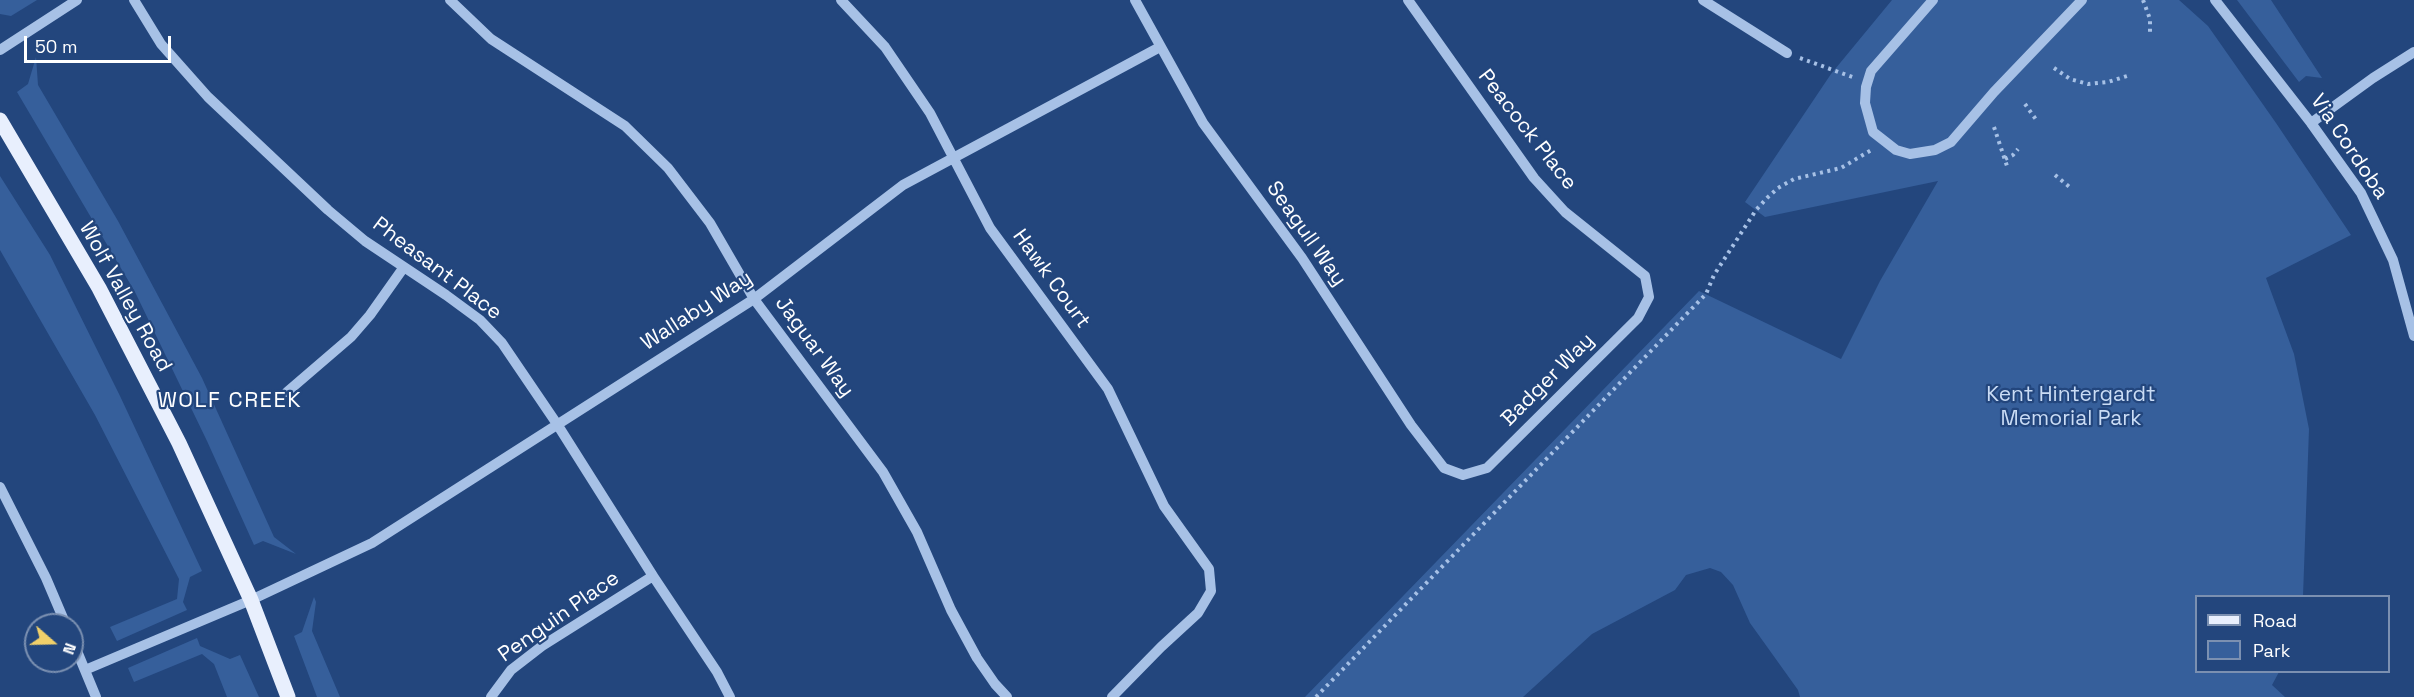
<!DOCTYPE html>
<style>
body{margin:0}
#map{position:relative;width:2414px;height:697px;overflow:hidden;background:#23467d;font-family:"Space Grotesk",sans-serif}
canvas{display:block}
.legend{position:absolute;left:2195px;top:595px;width:195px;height:78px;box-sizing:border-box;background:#23467d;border:2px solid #7b90b1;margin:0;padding:8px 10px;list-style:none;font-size:18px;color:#fff}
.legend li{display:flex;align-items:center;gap:12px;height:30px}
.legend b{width:30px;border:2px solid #7b90b1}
.north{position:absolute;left:24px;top:613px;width:60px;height:60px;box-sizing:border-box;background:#23467d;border:2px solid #7b90b1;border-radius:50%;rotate:110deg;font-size:16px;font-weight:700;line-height:24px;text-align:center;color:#fff}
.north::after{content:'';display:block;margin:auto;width:21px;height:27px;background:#f1d06a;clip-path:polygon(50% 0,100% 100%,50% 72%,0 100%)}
.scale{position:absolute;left:24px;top:36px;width:147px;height:27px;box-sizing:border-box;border:3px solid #fff;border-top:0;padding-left:8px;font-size:18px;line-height:21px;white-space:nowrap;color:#fff;-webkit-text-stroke:4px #23467d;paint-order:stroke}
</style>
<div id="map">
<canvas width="2414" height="697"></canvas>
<ul class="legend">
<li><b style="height:8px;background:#e8effd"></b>Road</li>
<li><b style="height:16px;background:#365f9b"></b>Park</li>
</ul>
<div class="north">N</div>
<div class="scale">50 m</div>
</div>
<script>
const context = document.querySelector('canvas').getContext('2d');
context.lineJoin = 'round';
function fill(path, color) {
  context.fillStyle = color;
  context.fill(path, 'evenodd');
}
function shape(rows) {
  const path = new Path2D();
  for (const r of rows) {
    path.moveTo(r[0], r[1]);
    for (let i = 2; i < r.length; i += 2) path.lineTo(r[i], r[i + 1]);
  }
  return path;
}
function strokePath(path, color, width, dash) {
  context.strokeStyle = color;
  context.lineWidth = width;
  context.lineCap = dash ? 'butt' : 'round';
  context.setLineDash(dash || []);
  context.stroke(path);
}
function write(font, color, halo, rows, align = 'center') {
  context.font = font + ' "Space Grotesk",sans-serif';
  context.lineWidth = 4.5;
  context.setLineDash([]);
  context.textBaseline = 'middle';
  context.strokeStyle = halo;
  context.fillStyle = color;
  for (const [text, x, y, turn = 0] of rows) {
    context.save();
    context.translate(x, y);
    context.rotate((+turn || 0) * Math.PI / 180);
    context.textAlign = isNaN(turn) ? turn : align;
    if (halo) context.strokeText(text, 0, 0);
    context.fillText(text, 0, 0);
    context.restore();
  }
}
fill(shape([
 [0,0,37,0,11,16,0,14],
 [1892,0,2179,0,2208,26,2276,123,2351,235,2266,278,2294,354,2309,429,2303,596,2196,596,2196,672,2279,672,2272,685,2285,697,1800,697,1798,690,1750,623,1733,585,1721,572,1710,568,1686,575,1675,590,1592,634,1523,697,1305,697,1699,291,1841,359,1880,281,1938,181,1765,217,1745,202,1831,74],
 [2237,0,2271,0,2322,78,2306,76,2299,82],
 [36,57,38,85,118,221,202,378,274,537,296,554,263,541,254,545,207,441,135,292,17,92,28,84],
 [0,176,50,255,120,396,202,571,190,577,183,602,187,610,117,641,110,627,177,599,179,579,95,415,0,250],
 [314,597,316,602,312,631,340,697,317,697,294,636,302,632],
 [197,638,200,646,230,659,240,655,259,697,227,697,214,664,202,654,134,682,128,668]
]), '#365f9b');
strokePath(shape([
 [2143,0,2150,19,2150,36],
 [1800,58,1855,78],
 [2054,68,2070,79,2088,84,2108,82,2127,76],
 [2025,104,2037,121],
 [1994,127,2008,169],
 [2005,159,2013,155,2018,149],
 [2055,175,2072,189],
 [1316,697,1706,294,1714,275,1756,210,1767,198,1778,188,1794,179,1841,168,1873,149]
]), '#a7c1e6', 4, [3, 4.5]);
strokePath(shape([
 [134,0,161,44,208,97,328,210,365,241,446,295,480,320,502,343,557,424,653,576,717,672,730,697],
 [450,0,491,39,625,126,668,168,710,223,754,299,883,472,917,532,951,610,977,658,995,684,1007,697],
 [841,0,885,47,930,113,990,228,1108,389,1164,506,1209,569,1211,591,1198,613,1161,647,1112,697],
 [1135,0,1203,123,1302,258,1411,425,1444,468,1463,475,1487,468,1638,318,1649,297,1645,276,1565,212,1534,178,1408,0],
 [1703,0,1787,53],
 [1933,0,1871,71,1866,87,1865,103,1873,132,1896,150,1910,154,1935,150,1951,142,1994,92,2082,0],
 [2215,0,2311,123,2361,193,2393,260,2414,336],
 [0,50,77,0],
 [2311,123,2373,78,2414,52],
 [287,392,351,337,370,315,404,267],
 [0,487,46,578,66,625],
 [72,639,96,697],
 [85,670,251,600,372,543,754,299,903,185,1160,47],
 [491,697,511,670,542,646,653,576]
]), '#a7c1e6', 10);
strokePath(shape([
 [0,120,99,288,179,443,251,600,288,697]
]), '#e8effd', 15);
write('21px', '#fff', '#23467d', [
 ["Peacock Place",1527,130,52],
 ["Via Cordoba",2349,147,56],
 ["Seagull Way",1306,234,55],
 ["Pheasant Place",437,269,37],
 ["Hawk Court",1051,279,54],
 ["Wolf Valley Road",125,297,61],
 ["Wallaby Way",697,311,-33],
 ["Jaguar Way",814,347,54],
 ["Badger Way",1548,380,-45],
 ["Penguin Place",559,617,-35]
]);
write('21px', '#cadcf5', '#23467d', [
 ["Kent Hintergardt",2071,395],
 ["Memorial Park",2071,419]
]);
context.letterSpacing = '1.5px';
write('22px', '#fff', '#23467d', [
 ["WOLF CREEK",230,401]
]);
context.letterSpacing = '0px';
</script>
